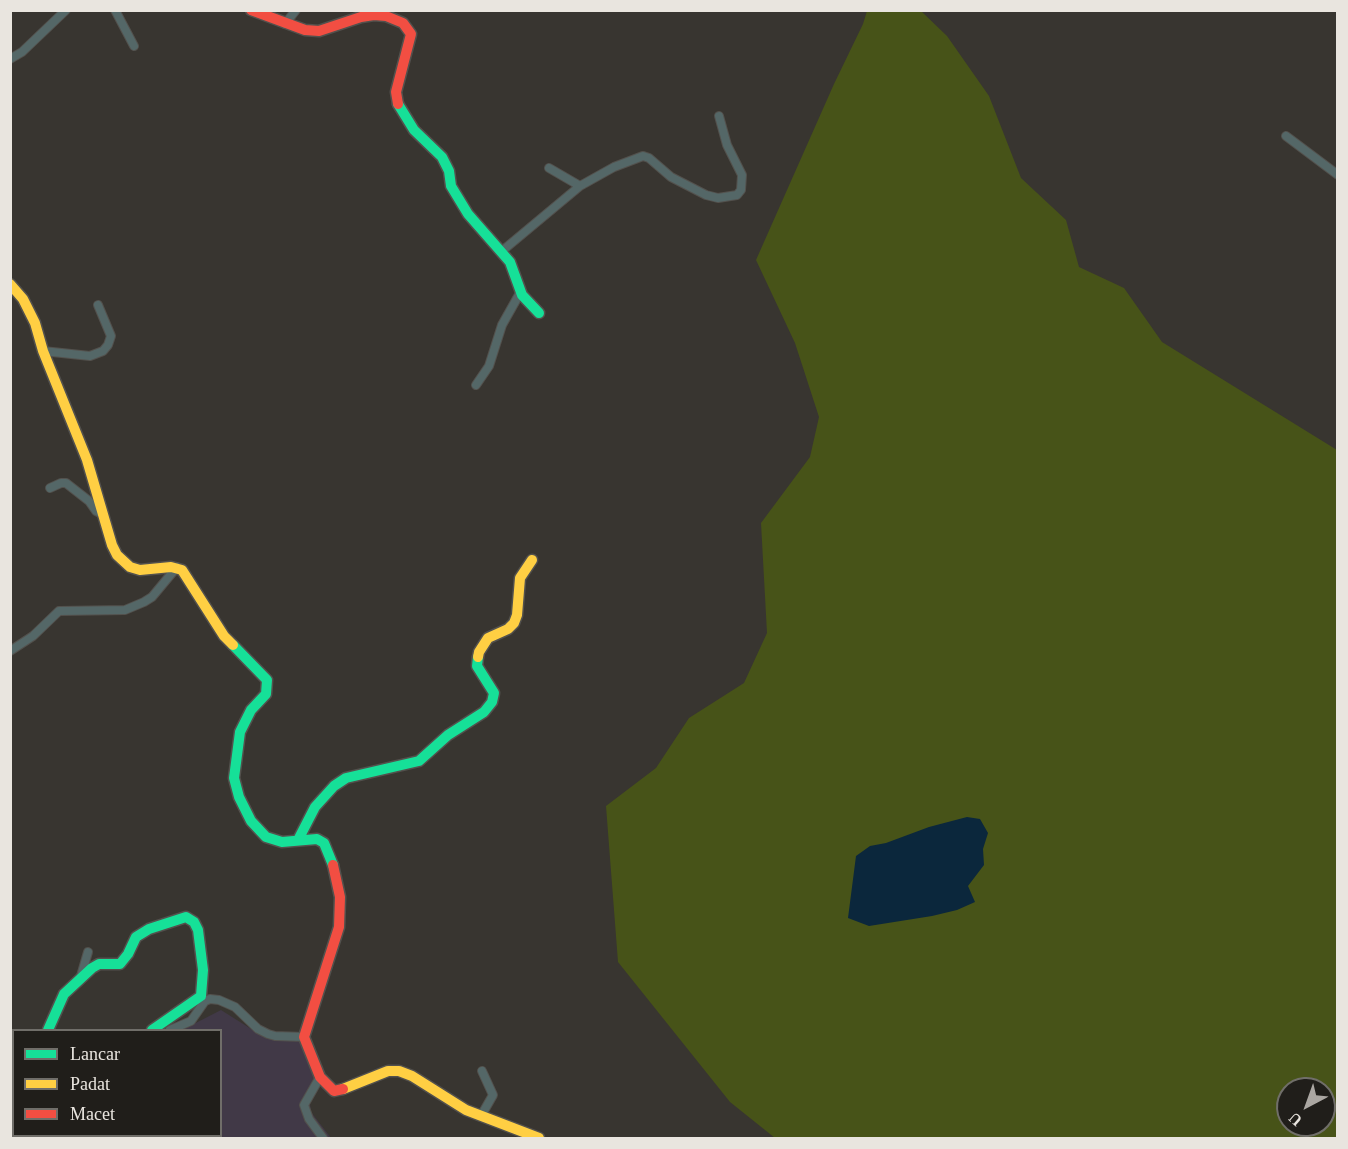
<!DOCTYPE html>
<style>
body{margin:0}
#map{position:relative;width:1348px;height:1149px;overflow:hidden;background:#383530;font-family:"Times New Roman",serif}
canvas{display:block}
.frame{position:absolute;inset:0;border:12px solid #e9e5df;pointer-events:none}
.legend{position:absolute;left:12px;top:1029px;width:210px;height:108px;box-sizing:border-box;background:#201e1a;border:2px solid #706e69;margin:0;padding:8px 10px;list-style:none;font-size:18px;color:#e9e5df}
.legend li{display:flex;align-items:center;gap:12px;height:30px}
.legend b{width:30px;border:2px solid #706e69}
.north{position:absolute;left:1276px;top:1077px;width:60px;height:60px;box-sizing:border-box;background:#201e1a;border:2px solid #706e69;border-radius:50%;rotate:221deg;font-size:16px;font-weight:700;line-height:24px;text-align:center;color:#e9e5df}
.north::after{content:'';display:block;margin:auto;width:21px;height:27px;background:#aba7a2;clip-path:polygon(50% 0,100% 100%,50% 72%,0 100%)}
</style>
<div id="map">
<canvas width="1348" height="1149"></canvas>
<div class="frame"></div>
<ul class="legend">
<li><b style="height:8px;background:#16e098"></b>Lancar</li>
<li><b style="height:8px;background:#ffcf43"></b>Padat</li>
<li><b style="height:8px;background:#f24e42"></b>Macet</li>
</ul>
<div class="north">U</div>
</div>
<script>
const context = document.querySelector('canvas').getContext('2d');
context.lineJoin = 'round';
function fill(path, color) {
  context.fillStyle = color;
  context.fill(path, 'evenodd');
}
function shape(rows) {
  const path = new Path2D();
  for (const r of rows) {
    path.moveTo(r[0], r[1]);
    for (let i = 2; i < r.length; i += 2) path.lineTo(r[i], r[i + 1]);
  }
  return path;
}
function strokePath(path, color, width, dash) {
  context.strokeStyle = color;
  context.lineWidth = width;
  context.lineCap = dash ? 'butt' : 'round';
  context.setLineDash(dash || []);
  context.stroke(path);
}
fill(shape([
 [221,1010,267,1039,301,1038,322,1085,314,1091,310,1104,311,1112,331,1138,30,1138,34,1136,220,1136,220,1030,170,1030,174,1027,186,1028]
]), '#413947');
fill(shape([
 [867,11,921,11,947,36,989,96,1021,178,1066,220,1079,267,1124,288,1162,342,1337,450,1337,1138,775,1138,730,1102,618,962,606,806,656,768,689,718,744,683,767,633,761,523,810,457,819,417,795,343,756,260,834,84,863,24],
 [1288,1089,1324,1089,1324,1125,1288,1125]
]), '#475318');
fill(shape([
 [967,817,980,819,988,833,983,849,984,865,968,886,975,902,957,910,932,916,869,926,848,918,856,856,870,846,886,843,929,827]
]), '#0b273c');
const street = shape([
 [115,10,134,46],
 [285,24,296,10],
 [10,59,22,52,66,10],
 [1286,136,1338,175],
 [580,186,614,167,643,156,649,158,671,177,706,195,718,198,737,195,741,190,742,175,727,145,719,116],
 [502,251,580,186,549,168],
 [43,351,90,356,103,351,108,345,111,336,98,305],
 [476,385,489,366,502,325,520,293],
 [50,488,61,483,66,483,89,501,96,511,102,514],
 [10,651,33,636,59,611,125,610,144,602,152,597,177,567],
 [81,976,88,952],
 [170,1030,191,1021,205,1001,210,999,219,1000,235,1007,258,1029,268,1034,275,1036,304,1037],
 [320,1077,304,1105,309,1119,323,1138],
 [481,1116,493,1095,482,1071],
 [40,1138,41,1136]
]);
const fast = shape([
 [398,104,414,130,442,157,449,171,451,186,468,214,510,262,522,295,539,313],
 [233,645,267,680,266,694,251,710,240,732,234,778,239,797,251,821,266,837,282,842,317,839,324,843,333,865],
 [298,840,315,807,334,786,346,778,419,761,448,735,484,712,492,702,494,693,477,666,478,657],
 [48,1030,64,994,92,968,99,964,120,964,128,954,136,937,149,929,186,917,194,922,198,930,203,970,201,996,152,1030]
]);
const slow = shape([
 [10,284,23,299,35,323,43,351,87,460,112,545,117,555,130,567,140,570,171,567,182,570,224,636,233,645],
 [478,657,479,652,488,638,508,629,514,623,517,615,520,578,532,560],
 [343,1089,388,1071,399,1071,412,1076,466,1110,539,1138]
]);
const jam = shape([
 [251,10,305,30,319,31,361,17,374,15,386,16,403,23,411,34,396,92,398,104],
 [333,865,340,897,339,927,304,1037,320,1077,334,1091,343,1089]
]);
strokePath(street, '#53514d', 10);
strokePath(fast, '#53514d', 13);
strokePath(slow, '#53514d', 13);
strokePath(jam, '#53514d', 13);
strokePath(street, '#546767', 8);
strokePath(fast, '#16e098', 10);
strokePath(slow, '#ffcf43', 10);
strokePath(jam, '#f24e42', 10);
</script>
